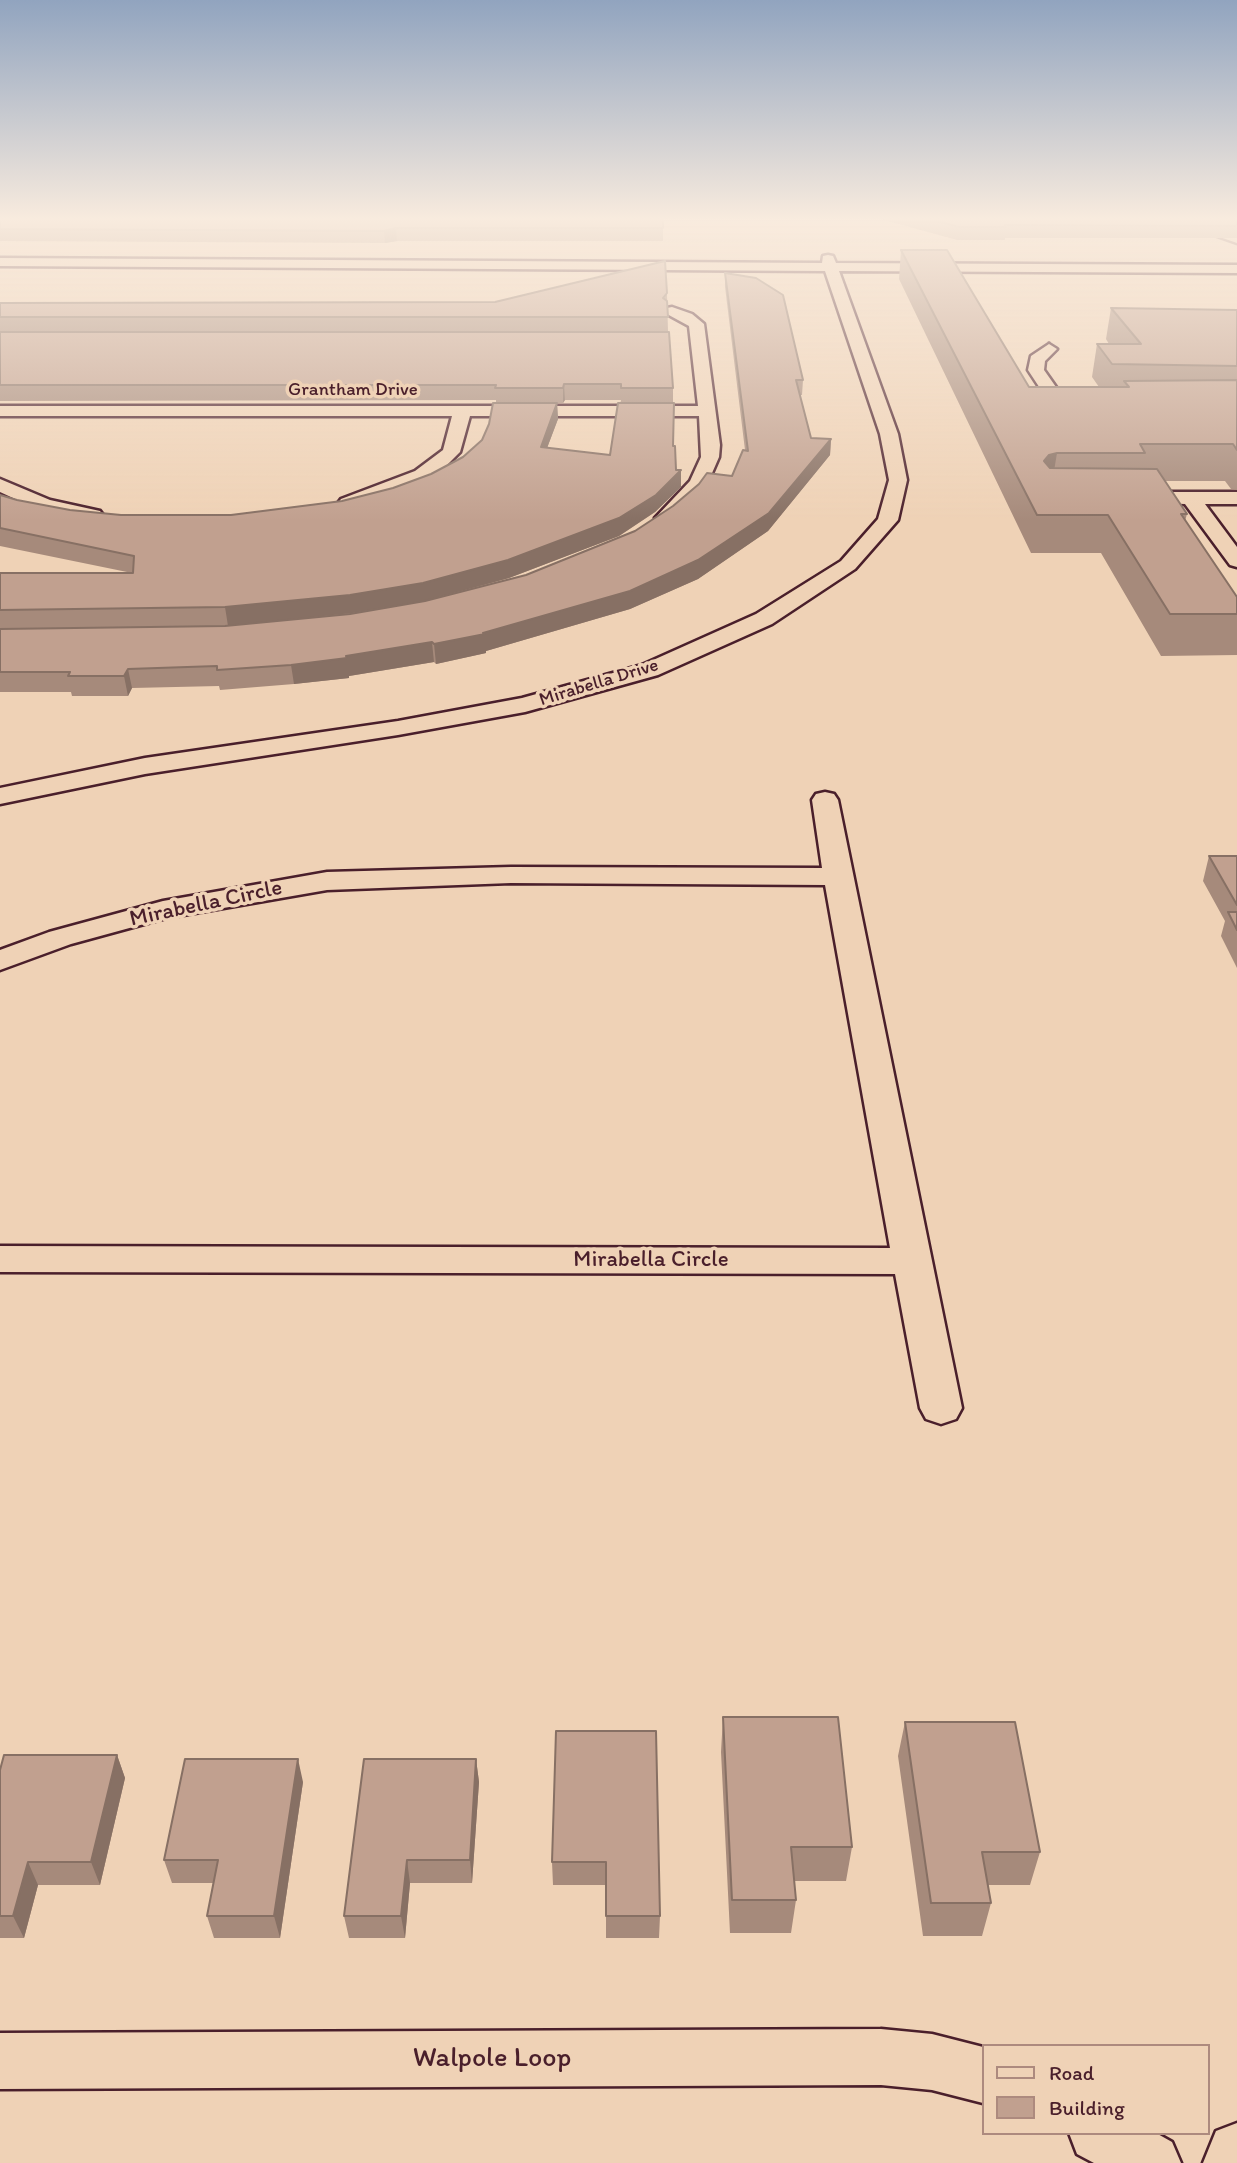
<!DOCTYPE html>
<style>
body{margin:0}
#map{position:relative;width:1237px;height:2163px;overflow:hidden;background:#efd2b6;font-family:Itim,sans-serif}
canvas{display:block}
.legend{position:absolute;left:982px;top:2044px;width:228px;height:91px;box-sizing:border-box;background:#efd2b6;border:2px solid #ad8a7e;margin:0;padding:9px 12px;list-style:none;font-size:21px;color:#4a1f2b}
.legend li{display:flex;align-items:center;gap:14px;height:35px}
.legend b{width:35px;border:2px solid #ad8a7e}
</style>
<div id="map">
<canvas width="1237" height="2163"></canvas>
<ul class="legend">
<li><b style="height:9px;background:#efd2b6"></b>Road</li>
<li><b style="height:19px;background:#c1a08f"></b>Building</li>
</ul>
</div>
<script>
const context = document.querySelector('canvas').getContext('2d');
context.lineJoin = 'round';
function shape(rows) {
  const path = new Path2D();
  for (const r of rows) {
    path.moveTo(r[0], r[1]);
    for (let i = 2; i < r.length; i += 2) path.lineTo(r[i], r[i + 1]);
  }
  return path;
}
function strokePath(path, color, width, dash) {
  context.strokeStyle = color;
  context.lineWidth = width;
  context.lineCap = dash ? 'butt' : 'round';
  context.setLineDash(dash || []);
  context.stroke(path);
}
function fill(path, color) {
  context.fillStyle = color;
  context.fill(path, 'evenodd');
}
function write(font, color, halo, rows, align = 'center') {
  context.font = font + ' Itim,sans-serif';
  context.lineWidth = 7;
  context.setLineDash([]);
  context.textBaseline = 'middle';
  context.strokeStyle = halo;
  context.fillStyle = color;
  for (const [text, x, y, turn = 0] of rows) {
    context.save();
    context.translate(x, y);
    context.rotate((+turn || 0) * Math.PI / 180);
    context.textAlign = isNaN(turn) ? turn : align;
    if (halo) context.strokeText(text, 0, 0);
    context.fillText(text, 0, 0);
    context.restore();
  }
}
const minor = shape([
 [1195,218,1209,218,1221,228,1237,234,1237,243,1211,234,1195,218],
 [828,255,833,256,836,263,1237,265,1237,273,839,271,898,434,907,480,898,520,855,569,772,624,658,675,525,712,398,735,145,774,0,804,0,788,145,758,398,721,522,698,642,665,756,614,841,561,878,519,889,480,880,434,825,271,0,266,0,258,822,263,823,256,828,255],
 [672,307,692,314,704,324,720,445,719,457,706,487,672,522,665,524,658,522,655,518,690,481,701,457,699,416,470,416,460,452,443,469,429,479,348,509,338,503,341,499,415,471,443,450,452,416,0,416,0,406,698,406,689,326,667,314,665,311,667,308,672,307],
 [1049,344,1057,349,1045,361,1044,370,1063,397,1090,403,1093,407,1090,411,1084,412,1051,405,1028,370,1031,356,1049,344],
 [0,479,50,500,100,511,103,515,93,521,37,509,0,492,0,479],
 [1131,492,1237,492,1237,504,1205,504,1237,547,1237,567,1230,565,1185,504,1124,502,1121,498,1124,494,1131,492],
 [825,792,834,794,838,800,962,1408,956,1419,941,1424,926,1419,920,1408,895,1274,0,1272,0,1246,890,1248,825,885,511,883,327,890,166,918,71,944,0,970,0,950,49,932,163,901,327,872,511,867,822,868,812,800,816,794,825,792],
 [881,2029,932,2034,983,2047,983,2103,932,2090,881,2085,0,2089,0,2033,881,2029],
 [1237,2123,1237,2163,1203,2163,1216,2131,1237,2123],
 [1069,2133,1156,2133,1172,2142,1181,2163,1094,2163,1077,2154,1069,2133]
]);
strokePath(minor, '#4a1f2b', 5);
fill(minor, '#efd2b6');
fill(shape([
 [0,218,663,228,663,241,397,241,385,243,0,241],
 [883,218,1237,218,1237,238,1005,238,1005,240,957,240,884,220],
 [901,250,1029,387,1099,387,1092,377,1097,344,1109,344,1106,339,1111,308,1237,310,1237,490,1231,489,1225,481,1164,481,1187,514,1185,521,1237,597,1237,655,1161,656,1101,553,1031,553,899,279],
 [725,273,803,380,802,395,800,395,811,438,831,439,830,455,768,531,698,579,630,609,486,651,486,653,436,664,434,662,349,676,349,678,294,684,220,690,219,686,132,688,128,696,72,696,71,692,0,692,0,573,132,573,0,546,0,495,17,500,70,510,121,515,231,515,342,501,393,488,431,474,463,457,482,440,489,424,496,403,496,400,0,401,0,332,673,388,673,446,676,470,681,487,655,512,619,536,509,578,460,592,526,575,635,531,732,476,745,450,725,287],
 [565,400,621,400,610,455,547,448,558,419,557,403,563,403],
 [667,293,668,331,0,331,0,303,495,302],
 [1209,856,1237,856,1237,968,1221,936,1225,921,1203,881],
 [723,1717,852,1847,846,1881,794,1881,796,1900,791,1933,730,1933,721,1752],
 [905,1722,1040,1852,1030,1885,988,1885,991,1903,982,1936,923,1936,898,1756],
 [556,1731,660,1916,659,1938,606,1938,606,1885,553,1885,552,1862],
 [117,1755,125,1778,100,1885,38,1885,24,1938,0,1938,0,1770],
 [476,1759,479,1782,472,1883,410,1883,405,1938,349,1938,344,1916],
 [303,1782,280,1938,214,1938,207,1916,213,1883,172,1883,164,1860]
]), '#a68a7b');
fill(shape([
 [396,228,397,241,385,243,384,231],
 [564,384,565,400,563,403,563,388],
 [557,403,558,419,541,464,541,447],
 [831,439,830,455,768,531,698,579,630,609,486,651,486,653,436,664,434,644,483,633],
 [1057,453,1051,489,1044,461,1049,455],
 [681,470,681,487,655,512,619,536,509,578,424,601,352,613,228,626,225,607],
 [432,642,434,662,349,676,349,678,294,684,291,665],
 [128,669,132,688,128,696,124,676],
 [117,1755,125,1778,100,1885,91,1862],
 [298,1759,303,1782,280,1938,274,1916],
 [476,1759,479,1782,472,1883,470,1860],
 [407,1860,410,1883,405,1938,401,1916],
 [28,1862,38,1885,24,1938,13,1916]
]), '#877064');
const building = shape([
 [0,218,663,218,663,228,396,228,384,231,0,229,0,218],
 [926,218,1237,218,1237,226,1005,225,1006,227,959,227,926,218],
 [901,250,947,250,1029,387,1129,387,1124,381,1237,380,1237,450,1233,444,1140,444,1145,453,1057,453,1049,455,1044,461,1050,468,1157,469,1187,514,1181,514,1237,597,1237,614,1170,614,1108,515,1037,515,901,250],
 [665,261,667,293,663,298,667,301,668,317,0,317,0,303,495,302,665,261],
 [725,273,756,278,783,295,803,380,796,380,811,438,831,439,769,513,698,560,630,591,483,633,485,634,434,644,432,642,346,656,347,658,291,665,217,670,217,666,128,669,124,676,68,676,70,672,0,672,0,629,225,626,350,614,425,601,526,575,635,531,673,506,699,484,707,473,732,476,743,450,748,451,725,273],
 [1111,308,1237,310,1237,366,1112,364,1097,344,1141,344,1111,308],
 [0,332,669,332,673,388,621,388,621,384,564,384,563,388,495,388,496,385,0,385,0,332],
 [493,403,557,403,541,447,610,455,618,403,674,403,673,446,675,446,676,470,681,470,656,495,619,518,508,560,423,583,350,595,225,607,0,610,0,573,133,573,134,556,0,528,0,495,17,500,70,510,121,515,231,515,342,501,393,488,431,474,463,457,482,440,489,424,493,403],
 [1209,856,1237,856,1237,905,1209,856],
 [1228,912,1237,912,1237,930,1228,912],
 [723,1717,838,1717,852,1847,791,1847,796,1900,732,1900,723,1717],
 [905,1722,1015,1722,1040,1852,982,1852,991,1903,931,1903,905,1722],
 [556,1731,656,1731,660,1916,606,1916,606,1862,552,1862,556,1731],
 [4,1755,117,1755,91,1862,28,1862,13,1916,0,1916,0,1770,4,1755],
 [185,1759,298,1759,274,1916,207,1916,218,1860,164,1860,185,1759],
 [364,1759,476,1759,470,1860,407,1860,401,1916,344,1916,364,1759]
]);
fill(building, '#c1a08f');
strokePath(building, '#877064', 2);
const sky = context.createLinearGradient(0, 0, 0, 521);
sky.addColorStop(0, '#91a4bf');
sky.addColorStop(0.42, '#f8ebde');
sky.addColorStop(1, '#f8ebde00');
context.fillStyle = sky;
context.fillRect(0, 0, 1237, 521);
write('19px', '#4a1f2b', '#efd2b6', [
 ["Grantham Drive",353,390],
 ["Mirabella Drive",599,683,-17]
]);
write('23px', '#4a1f2b', '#efd2b6', [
 ["Mirabella Circle",206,904,-12],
 ["Mirabella Circle",651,1260]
]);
write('28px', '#4a1f2b', '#efd2b6', [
 ["Walpole Loop",492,2059]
]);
</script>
